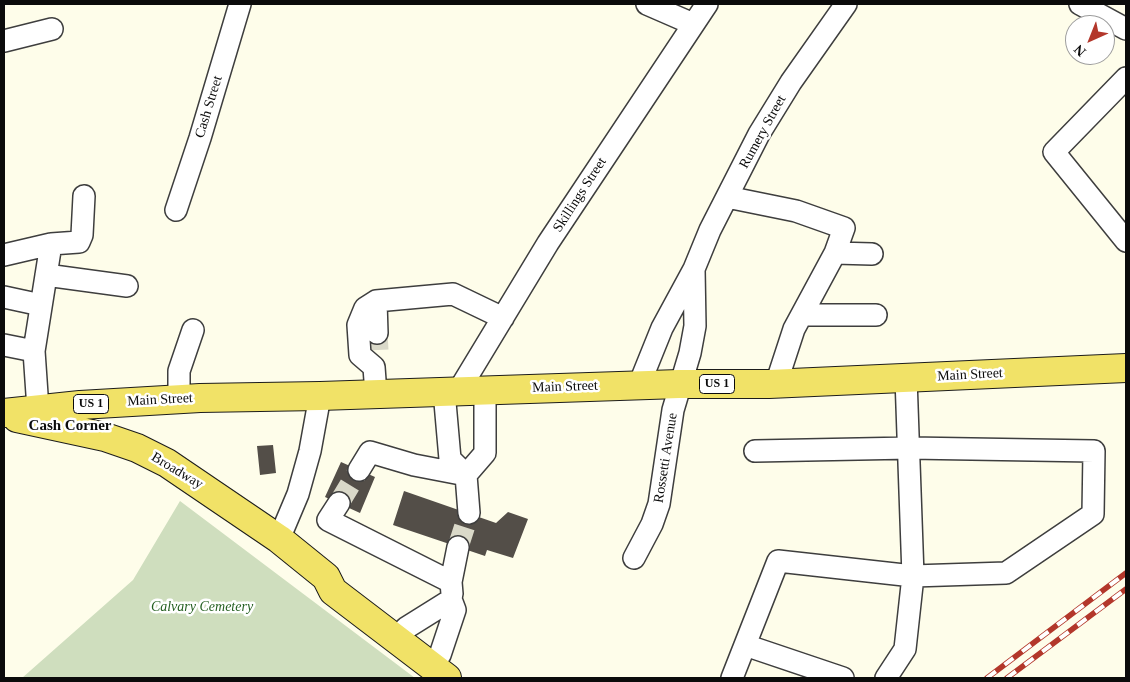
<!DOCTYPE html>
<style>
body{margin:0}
#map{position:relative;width:1130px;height:682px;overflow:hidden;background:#fefdea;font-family:"Times New Roman",serif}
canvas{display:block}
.frame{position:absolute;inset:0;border:5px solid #0b0b0b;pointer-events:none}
.north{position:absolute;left:1065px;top:15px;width:50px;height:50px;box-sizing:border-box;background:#fff;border:1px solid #9d9d9d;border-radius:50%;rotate:224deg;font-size:14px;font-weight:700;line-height:20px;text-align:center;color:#0b0b0b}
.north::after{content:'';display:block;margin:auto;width:18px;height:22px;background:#b3372b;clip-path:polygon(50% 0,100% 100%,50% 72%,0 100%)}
</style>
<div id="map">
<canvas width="1130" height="682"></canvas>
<div class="frame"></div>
<div class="north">N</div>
</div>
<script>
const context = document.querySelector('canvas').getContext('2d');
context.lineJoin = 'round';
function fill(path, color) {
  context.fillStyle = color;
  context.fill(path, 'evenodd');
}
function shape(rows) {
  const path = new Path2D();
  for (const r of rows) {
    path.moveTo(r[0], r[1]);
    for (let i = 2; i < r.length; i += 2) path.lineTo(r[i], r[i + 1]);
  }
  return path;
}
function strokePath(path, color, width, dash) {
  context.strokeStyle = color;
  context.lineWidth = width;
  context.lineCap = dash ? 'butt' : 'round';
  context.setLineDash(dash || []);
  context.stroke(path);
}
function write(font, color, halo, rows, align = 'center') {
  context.font = font + ' "Times New Roman",serif';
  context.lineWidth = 5;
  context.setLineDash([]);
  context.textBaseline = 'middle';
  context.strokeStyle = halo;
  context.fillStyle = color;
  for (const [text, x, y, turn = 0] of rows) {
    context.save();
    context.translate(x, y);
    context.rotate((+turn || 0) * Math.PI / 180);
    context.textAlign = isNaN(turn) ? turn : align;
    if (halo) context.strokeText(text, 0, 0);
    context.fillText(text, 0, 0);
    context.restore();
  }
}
fill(shape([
 [180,501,415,678,22,678,133,580]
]), '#cfdebe');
fill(shape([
 [273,445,276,473,260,475,257,446],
 [341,462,375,477,360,513,325,497],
 [404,491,496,523,508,512,528,519,513,558,487,550,485,556,393,525]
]), '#534e48');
strokePath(shape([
 [377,333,378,350],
 [339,503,359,470],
 [458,547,469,513]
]), '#dad9c9', 21, [21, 11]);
const minor = shape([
 [647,4,693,24],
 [1080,4,1126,29],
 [4,41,52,29],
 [1126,78,1054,152,1126,241],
 [727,197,796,211,844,228,835,253,794,329,776,384],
 [176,210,200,138,240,4],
 [51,244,79,242,82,235,84,196],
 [835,253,872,254],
 [4,255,51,244,34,351],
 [46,275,127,286],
 [4,297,41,305],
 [376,301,377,333],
 [802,315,876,315],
 [4,345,34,351,38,409],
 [639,385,662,328,694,269,710,230,759,134,791,82,846,4],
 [459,390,548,243,707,4],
 [444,391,450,459,466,475,485,453,485,391],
 [376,394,374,367,360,355,358,325,365,308,376,301,453,294,503,318],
 [179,399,179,371,193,330],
 [359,470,370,452,414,465,466,475,469,513],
 [339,503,328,520,451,582],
 [279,539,298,494,310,451,320,396],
 [634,558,652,524,659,504,673,410,690,353,695,326,694,269],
 [452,594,451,582,458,547],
 [406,628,446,603,452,602,455,610,440,655],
 [745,645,843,678],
 [732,678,778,561,913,576,1006,573,1093,514,1094,451,910,448,755,451],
 [886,678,905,649,913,576,906,378]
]);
const major = shape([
 [4,413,80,405,200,398,320,396,679,384,769,384,1126,368],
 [17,418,105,437,137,448,167,463,279,539,326,577,333,591,447,678]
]);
strokePath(minor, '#3e3e3e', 24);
strokePath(major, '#1c1c1c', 30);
strokePath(minor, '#fff', 21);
strokePath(major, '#f1e267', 28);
const rail = shape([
 [987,678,1126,573],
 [1007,678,1126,589]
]);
strokePath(rail, '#b3372b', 5.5);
strokePath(rail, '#fff', 4, [11]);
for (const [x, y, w] of [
 [717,384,35],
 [91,404,35]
]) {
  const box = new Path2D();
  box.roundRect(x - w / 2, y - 9.5, w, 19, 4);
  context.fillStyle = '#fff';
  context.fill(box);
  strokePath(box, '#0b0b0b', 1);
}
write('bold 12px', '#0b0b0b', null, [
 ["US 1",717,384],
 ["US 1",91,404]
]);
write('14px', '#0b0b0b', '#fff', [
 ["Cash Street",209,107,-73],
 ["Rumery Street",763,132,-61],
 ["Skillings Street",580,195,-57],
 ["Main Street",970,375,-3],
 ["Main Street",565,387,-2],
 ["Main Street",160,400,-3],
 ["Rossetti Avenue",666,458,-81],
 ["Broadway",177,471,31]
]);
write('italic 14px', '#245f20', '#fff', [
 ["Calvary Cemetery",202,607]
]);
write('bold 15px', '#0b0b0b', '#fff', [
 ["Cash Corner",70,426]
]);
</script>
